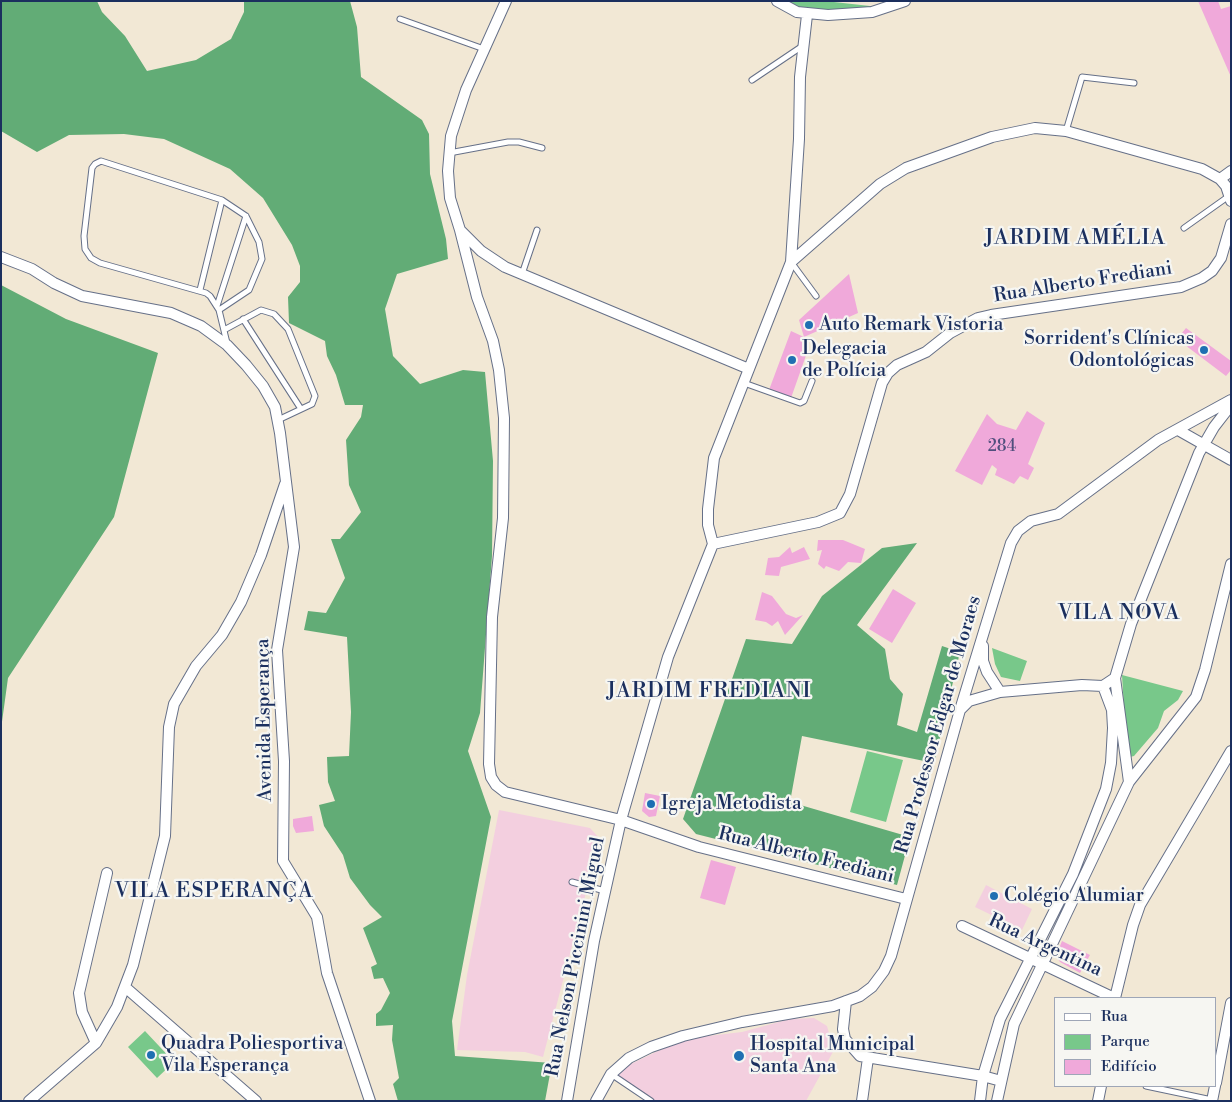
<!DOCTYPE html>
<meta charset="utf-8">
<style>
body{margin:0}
#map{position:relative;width:1232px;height:1102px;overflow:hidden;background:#f2e8d5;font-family:"Libre Bodoni",serif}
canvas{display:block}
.frame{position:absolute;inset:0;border:2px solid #1b2f5e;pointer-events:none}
.legend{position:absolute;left:1054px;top:997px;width:162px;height:90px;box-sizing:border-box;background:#f6f6f2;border:1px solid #9ea6b7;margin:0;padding:6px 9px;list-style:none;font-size:15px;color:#1b2f5e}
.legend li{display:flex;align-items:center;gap:10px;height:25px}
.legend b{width:25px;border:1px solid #9ea6b7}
</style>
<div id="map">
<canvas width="1232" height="1102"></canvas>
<div class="frame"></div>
<ul class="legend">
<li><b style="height:6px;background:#fff"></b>Rua</li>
<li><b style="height:14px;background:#78c88a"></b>Parque</li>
<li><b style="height:14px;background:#f0a9da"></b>Edifício</li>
</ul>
</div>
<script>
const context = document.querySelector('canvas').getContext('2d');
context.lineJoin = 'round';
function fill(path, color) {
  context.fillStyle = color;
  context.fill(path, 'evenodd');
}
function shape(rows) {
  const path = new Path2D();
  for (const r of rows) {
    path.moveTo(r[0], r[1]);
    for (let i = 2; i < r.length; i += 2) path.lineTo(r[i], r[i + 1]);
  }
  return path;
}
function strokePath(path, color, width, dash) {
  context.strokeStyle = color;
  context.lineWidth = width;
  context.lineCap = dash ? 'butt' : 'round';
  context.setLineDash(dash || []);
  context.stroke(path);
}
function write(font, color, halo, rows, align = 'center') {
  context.font = font + ' "Libre Bodoni",serif';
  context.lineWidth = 4.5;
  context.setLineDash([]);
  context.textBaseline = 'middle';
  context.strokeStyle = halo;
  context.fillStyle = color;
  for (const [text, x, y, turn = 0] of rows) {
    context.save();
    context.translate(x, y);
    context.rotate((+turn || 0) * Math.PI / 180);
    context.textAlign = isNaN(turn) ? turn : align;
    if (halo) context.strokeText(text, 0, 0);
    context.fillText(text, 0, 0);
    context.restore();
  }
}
fill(shape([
 [499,810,590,828,600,839,543,1057,525,1052,457,1050,467,975],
 [986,885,1032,909,1022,930,975,907],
 [814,1018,827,1026,834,1050,806,1101,652,1101,612,1073,683,1039,742,1032,790,1019]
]), '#f3cfdf');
fill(shape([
 [788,1,825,1,879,7,850,12,801,8],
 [992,648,1027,661,1020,681,1001,677,995,664],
 [1122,675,1183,691,1178,700,1164,711,1158,728,1134,756,1130,757,1125,725],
 [867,751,903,760,886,822,850,812],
 [145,1031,174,1062,157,1078,128,1047]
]), '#78c88a');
fill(shape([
 [1,1,97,1,102,12,125,36,147,71,196,60,231,39,244,12,244,1,350,1,357,27,361,77,422,120,429,134,430,174,446,239,448,259,397,274,385,309,393,356,420,384,463,370,485,372,493,461,492,556,480,713,468,751,491,817,452,1021,455,1056,552,1063,545,1101,398,1101,393,1084,399,1078,392,1040,393,1025,376,1026,376,1014,381,1010,390,993,383,978,374,979,371,967,377,964,363,928,382,917,370,905,350,878,343,855,324,826,319,805,335,801,328,782,327,757,349,756,351,712,347,637,304,630,308,611,326,613,345,578,331,539,340,539,361,512,349,485,346,440,361,417,363,405,345,405,336,375,327,356,325,341,289,323,288,297,300,282,300,266,292,245,263,198,230,169,164,139,124,134,69,135,37,152,1,131],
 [1,285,66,319,158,353,114,517,8,678,1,729],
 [917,543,857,625,885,649,890,679,903,694,897,725,917,732,942,646,960,652,934,763,802,736,790,802,910,837,897,885,696,834,683,819,746,639,792,644,822,596,882,548]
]), '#62ac76');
fill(shape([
 [1198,1,1218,1,1221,9,1231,6,1231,77],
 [849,274,858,313,804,337,799,320],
 [1186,328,1231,361,1231,370,1226,376,1177,339],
 [791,331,804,337,809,347,791,398,769,390],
 [1027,411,1045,423,1028,464,1034,468,1028,480,1020,476,1014,484,995,475,997,469,992,465,982,485,955,471,987,414,997,424,1016,430],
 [818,540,843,540,865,549,861,563,848,562,839,571,826,566,824,569,818,564,822,550,817,551],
 [790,547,792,553,804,547,810,559,781,567,779,576,765,575,768,558,779,557],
 [893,589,916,603,892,643,869,629],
 [762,592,772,596,786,614,796,618,803,615,785,635,778,621,772,626,766,622,755,620],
 [645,793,660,796,656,816,649,817,642,811],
 [312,816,314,831,296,833,293,826,293,819],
 [711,860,736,867,725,905,700,898],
 [1062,941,1090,955,1080,973,1060,962,1056,956]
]), '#f0a9da');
const lane = shape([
 [400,19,484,49],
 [752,80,804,45],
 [1066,131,1082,77,1134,83],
 [449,153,508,142,519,142,542,148],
 [1184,228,1229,196],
 [791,262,816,296],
 [522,274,537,230],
 [200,290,222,200],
 [217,306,246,216],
 [219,310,249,290,262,259,259,242,246,216,222,200,101,161,95,164,92,168,84,236,85,249,91,258,100,263,206,293,210,296,219,310,227,343],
 [243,319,301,409],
 [224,330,261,310,274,314,288,329,315,396,312,404,278,420],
 [744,383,800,403,804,401,812,381],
 [572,882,605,891],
 [611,1074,651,1101],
 [1146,1086,1212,1100]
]);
const street = shape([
 [506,1,466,90,451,136,448,171,450,198,460,230,481,251,505,267,749,369],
 [777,1,797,12,828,15,872,12,905,1],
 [1220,179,1231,171],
 [460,230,477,297,493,341,499,370,504,418,503,518,492,617,489,764,491,777,496,785,505,792,621,820,594,941,567,1101],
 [1,257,32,269,54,283,82,296,171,313,201,326,227,345,246,365,263,386,275,407,280,433,294,547,277,650,284,761,283,861,317,917,327,973,370,1101],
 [791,262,880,184,906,168,992,137,1035,128,1066,131,1202,169,1220,179,1226,186,1231,201],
 [1178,430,1231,460],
 [713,544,708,525,708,509,714,458,791,262,799,139,800,77,807,15],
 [983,646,983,661,987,672,1000,692],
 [1115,678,1129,782],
 [960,710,969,701,1000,692,1082,685,1103,686,1115,678,1131,624,1199,453,1214,427,1231,405],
 [906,899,699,847,621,820,668,657,713,544,818,522,840,513,850,494,882,383,888,373,897,365,926,352,950,333,978,318,991,315,1181,287,1202,278,1212,271,1221,258,1231,224],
 [962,926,1114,998],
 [125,987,256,1101],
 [1115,998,1133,925,1140,905,1231,751],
 [846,1001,843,1029,845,1039,860,1056,983,1076,1001,1081],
 [96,1043,82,1012,79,993,107,873],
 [1216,1083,1231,1003],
 [29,1101,96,1043,117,1007,133,965,165,836,169,727,174,704,196,666,222,635,241,602,261,555,285,484],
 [596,1101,611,1074,629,1058,651,1047,683,1036,742,1022,833,1006,860,996,872,987,884,971,891,956,960,710,1011,543,1018,531,1031,521,1058,514,1158,440,1231,400],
 [862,1101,868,1058],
 [980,1101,983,1076,1000,1019,1073,874,1106,789,1111,763,1113,728,1112,710,1103,686],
 [997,1101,1014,1024,1129,782,1196,697,1205,670,1231,564],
 [1098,1101,1101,1086],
 [1212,1101,1215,1086]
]);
strokePath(lane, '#667088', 7);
strokePath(street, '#667088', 12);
strokePath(lane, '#fff', 5);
strokePath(street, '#fff', 10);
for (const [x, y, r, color] of [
 [809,325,5,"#1f6fb2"],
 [1204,350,5,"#1f6fb2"],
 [792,360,5,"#1f6fb2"],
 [651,804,5,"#1f6fb2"],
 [994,896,5,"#1f6fb2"],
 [151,1055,5,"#1f6fb2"],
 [739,1056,6,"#1f6fb2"]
]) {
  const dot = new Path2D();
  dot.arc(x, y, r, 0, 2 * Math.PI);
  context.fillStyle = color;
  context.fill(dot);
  strokePath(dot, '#f6f6f2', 2);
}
write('16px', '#504e7d', null, [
 ["284",1002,447]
]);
write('19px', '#1b2f5e', '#f6f6f2', [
 ["Rua Alberto Frediani",1083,283,-9],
 ["Avenida Esperança",265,720,-91],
 ["Rua Professor Edgar de Moraes",939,725,-74],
 ["Rua Alberto Frediani",806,856,14],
 ["Rua Argentina",1045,946,25],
 ["Rua Nelson Piccinini Miguel",576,957,-79]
]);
write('19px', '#1b2f5e', '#f6f6f2', [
 ["Auto Remark Vistoria",819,325],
 ["Sorrident's Clínicas",1194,339,"right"],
 ["Odontológicas",1194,361,"right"],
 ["Delegacia",802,349],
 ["de Polícia",802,371],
 ["Igreja Metodista",661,804],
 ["Colégio Alumiar",1004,896],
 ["Quadra Poliesportiva",161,1044],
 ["Vila Esperança",161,1066],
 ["Hospital Municipal",750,1045],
 ["Santa Ana",750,1067]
], 'left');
context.letterSpacing = '1px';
write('21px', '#1b2f5e', '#f6f6f2', [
 ["JARDIM AMÉLIA",1075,239],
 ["VILA NOVA",1119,614],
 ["JARDIM FREDIANI",709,692],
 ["VILA ESPERANÇA",214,892]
]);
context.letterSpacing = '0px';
</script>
